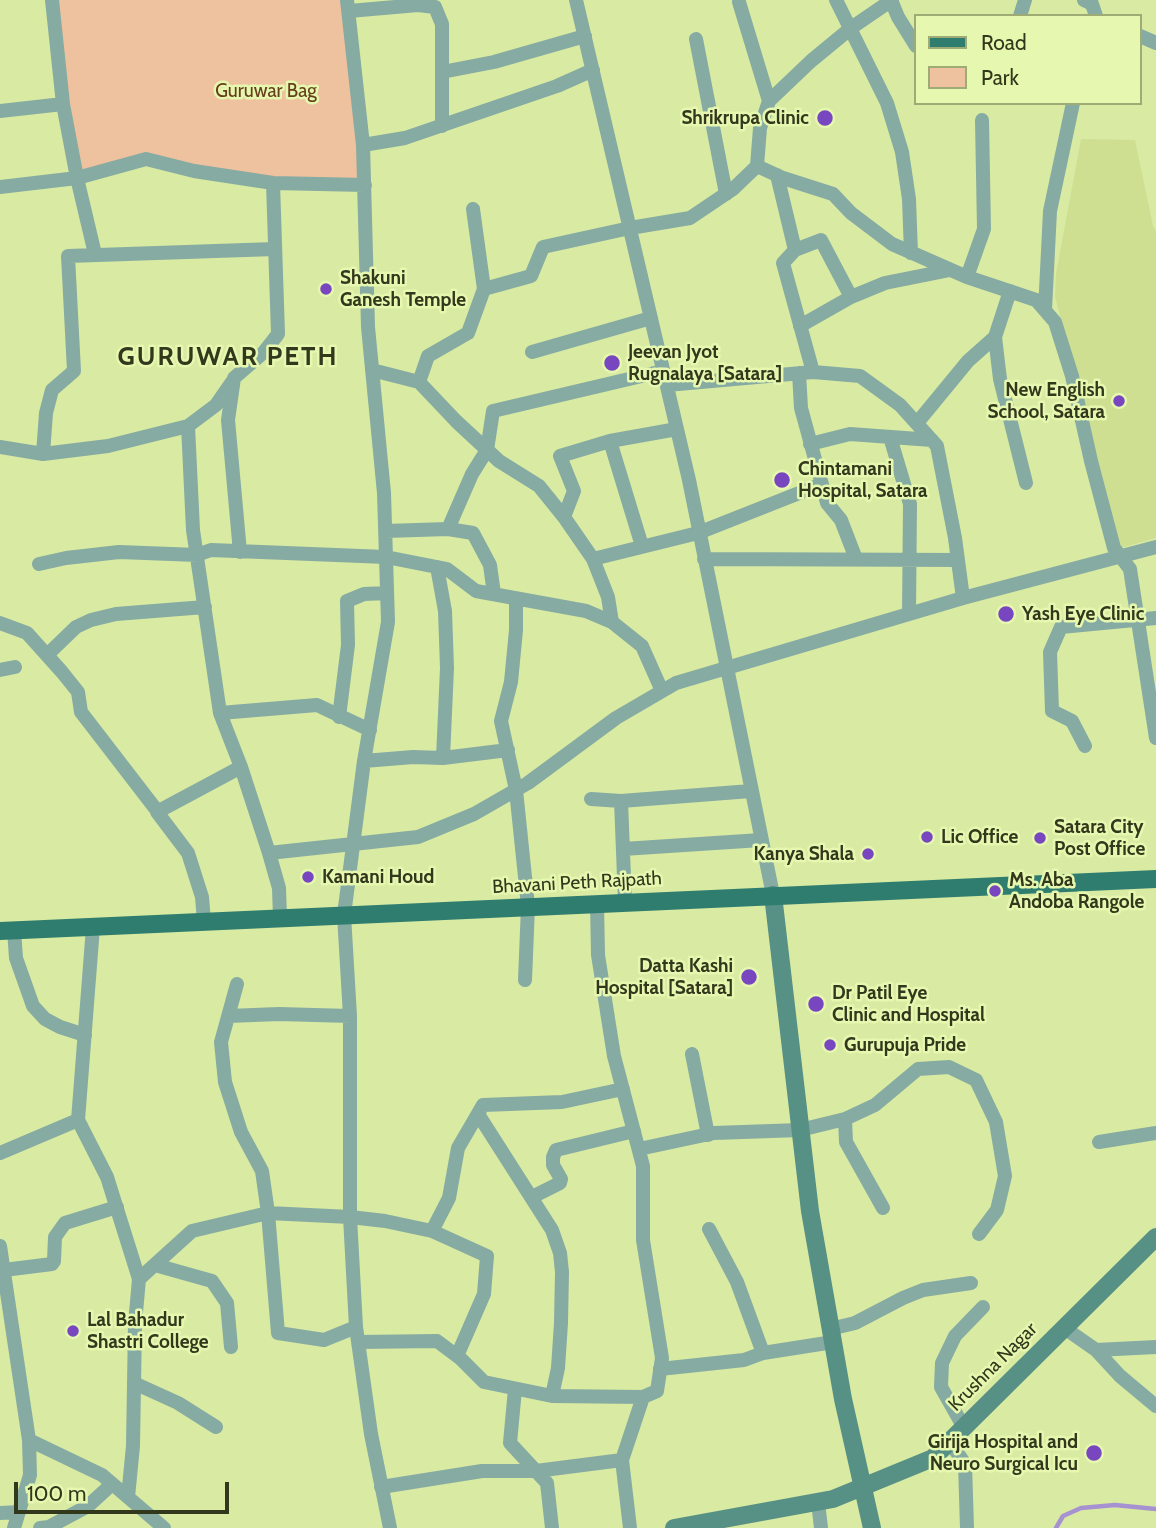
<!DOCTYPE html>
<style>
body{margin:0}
#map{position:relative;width:1156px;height:1528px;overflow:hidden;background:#d9eaa3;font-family:Cabin,sans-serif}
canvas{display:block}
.legend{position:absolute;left:914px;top:14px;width:228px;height:91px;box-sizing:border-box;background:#e6f7b0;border:2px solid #9eab74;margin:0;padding:9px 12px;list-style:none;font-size:21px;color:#32381b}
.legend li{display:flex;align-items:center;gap:14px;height:35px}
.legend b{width:35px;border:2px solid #9eab74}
.scale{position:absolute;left:14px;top:1482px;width:215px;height:32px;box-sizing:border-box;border:4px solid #32381b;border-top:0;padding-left:9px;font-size:21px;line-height:24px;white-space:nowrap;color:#32381b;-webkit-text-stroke:5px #e6f7b0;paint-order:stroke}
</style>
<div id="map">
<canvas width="1156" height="1528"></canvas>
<ul class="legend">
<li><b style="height:9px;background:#2f7d6f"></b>Road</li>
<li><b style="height:19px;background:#eec19f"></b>Park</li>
</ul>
<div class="scale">100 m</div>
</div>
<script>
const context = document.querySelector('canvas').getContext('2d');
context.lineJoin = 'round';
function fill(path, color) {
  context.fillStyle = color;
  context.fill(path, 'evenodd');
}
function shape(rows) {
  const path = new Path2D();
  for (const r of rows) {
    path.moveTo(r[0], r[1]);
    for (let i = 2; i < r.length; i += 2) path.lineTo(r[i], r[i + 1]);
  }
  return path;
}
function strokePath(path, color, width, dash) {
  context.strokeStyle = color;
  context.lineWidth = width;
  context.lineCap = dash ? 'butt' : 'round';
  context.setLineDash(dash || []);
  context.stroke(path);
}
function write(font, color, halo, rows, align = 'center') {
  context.font = font + ' Cabin,sans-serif';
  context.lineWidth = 5;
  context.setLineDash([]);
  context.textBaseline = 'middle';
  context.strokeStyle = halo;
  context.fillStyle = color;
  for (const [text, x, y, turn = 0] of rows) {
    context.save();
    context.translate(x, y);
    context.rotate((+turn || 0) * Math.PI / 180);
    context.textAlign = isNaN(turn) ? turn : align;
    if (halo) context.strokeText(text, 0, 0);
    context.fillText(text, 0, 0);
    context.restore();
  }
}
fill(shape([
 [1081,139,1135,140,1153,226,1156,231,1156,538,1121,548,1107,505,1055,296,1056,274]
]), '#cedf92');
fill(shape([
 [57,0,351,0,362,184,273,183,146,159,81,176,69,104]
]), '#eec19f');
strokePath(shape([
 [1056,1528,1063,1516,1081,1508,1115,1505,1156,1509]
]), '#a691d1', 4.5);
strokePath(shape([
 [52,0,63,104,77,178,95,254],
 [347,0,363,145,368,327,384,493,388,622,364,761,344,915,350,1016,350,1217,356,1327,371,1434,390,1528],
 [576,0,689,480,773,895],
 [836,0,887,103,902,152,909,199,911,253],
 [891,0,898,17,916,46],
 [1084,0,1092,4,1096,16],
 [739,2,769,101,760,128,757,166,783,178,833,194,851,213,892,244,967,277,1036,300,1055,322,1072,376,1091,461,1114,548,1130,569,1156,738],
 [349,11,418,5,435,7,442,24,442,126],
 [1020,16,1025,0],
 [1140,36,1156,43],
 [696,39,726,194],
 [442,72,494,62,585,36],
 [769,101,811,61,851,28,892,0],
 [0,111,63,104],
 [363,145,405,138,557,86,593,70],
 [777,175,795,250,783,263,813,372],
 [0,187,77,178,146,159,194,171,273,183,365,185],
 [473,209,484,289],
 [795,250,821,240,851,297],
 [967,277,984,229,982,120],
 [1010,291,995,337,1000,379,1026,483],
 [1045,310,1050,211,1073,103],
 [800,326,851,297,885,283,950,270],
 [532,352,651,318],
 [372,370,419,382,456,421,499,461,539,486,564,517,593,559,608,597,612,622],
 [799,373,801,408,827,503,841,520,856,559],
 [419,382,428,356,468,333,484,289,531,276,543,247,630,228,690,218,733,189,757,166],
 [667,385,813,372,860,376,900,405,937,446,955,538,963,598],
 [917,423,968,361,995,337],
 [188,426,193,530,220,713,241,767,269,853,279,888,280,918],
 [890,437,910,504,909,614],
 [610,441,642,546],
 [810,444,850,434,932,440],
 [0,447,43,454,108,446,188,426,216,405,232,382],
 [43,454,46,413,52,390,74,371,68,256,275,249],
 [564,517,574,491,560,456,610,441,677,429],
 [448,529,472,474,487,450,493,411,663,371],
 [386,531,448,529,473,533,490,565,494,594],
 [240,552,228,420,234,378,264,352,278,334,273,183],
 [593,559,698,533,822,484],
 [704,559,958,560],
 [39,564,66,558,119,552,197,555,211,550,386,557,447,569,476,591,586,611,612,622,642,646,662,691],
 [437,567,445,611,447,668,443,758],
 [516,599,516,630,511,682,501,721,516,790,528,906,525,980],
 [0,623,27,633,62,672,78,692,81,712,158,812],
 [47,655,76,627,91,620,116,614,205,607],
 [0,670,15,667],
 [220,713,317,705,370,730],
 [339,717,348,645,347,601,364,594,387,593],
 [1085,746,1072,721,1052,711,1050,652,1061,627,1156,618],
 [364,761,413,757,443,758,508,750],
 [591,799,621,801,751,791],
 [621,801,625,902],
 [623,849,761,840],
 [269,853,418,837,474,814,528,783,616,718,676,683,963,598,1156,547],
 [204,921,202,897,188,853,157,812,241,767],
 [14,930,16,958,33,1006,45,1019,60,1027,85,1035],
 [237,984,221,1042,225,1082,241,1132,262,1171,268,1213,278,1333,324,1340,356,1327],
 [228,1016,279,1014,350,1016],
 [692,1054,708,1135],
 [478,1114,552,1230,560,1253,562,1272,561,1323,558,1368,552,1396],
 [845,1119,846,1142,883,1208],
 [78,1120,107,1177,139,1279],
 [1099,1142,1156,1133],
 [639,1149,714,1133,800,1130,845,1119,875,1105,918,1069,949,1067,976,1080,996,1122,1005,1176,997,1210,979,1234],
 [0,1153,78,1120,93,927],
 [532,1197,560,1183,561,1179,553,1165,553,1157,556,1150,634,1131],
 [709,1229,737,1282,763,1353],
 [432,1231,449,1198,458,1148,483,1105,562,1102,623,1089],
 [0,1246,29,1440,102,1475,164,1528],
 [155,1265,212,1281,227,1303,231,1347],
 [4,1270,52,1264,54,1261,55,1237,65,1223,117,1207],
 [1063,1327,1096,1350,1156,1347],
 [830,1329,855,1323,903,1298,923,1290,971,1283],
 [359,1342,437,1341,461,1359,484,1382,552,1396,643,1397,657,1391,662,1358,643,1240,643,1166,614,1056,598,955,597,903],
 [1096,1350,1120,1376,1156,1406],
 [660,1369,744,1360,763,1353,833,1342],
 [134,1383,178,1403,216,1427],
 [515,1389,510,1443,547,1483,552,1528],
 [963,1426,941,1387,942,1363,955,1336,983,1307],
 [949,1441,965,1464,967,1528],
 [381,1487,482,1471,536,1471,622,1460],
 [128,1497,133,1446,135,1324,139,1279,192,1231,268,1213,350,1217,385,1221,432,1231,487,1256,484,1294,457,1356],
 [818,1502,821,1528],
 [0,1513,19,1512],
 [14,1528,30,1475,29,1440],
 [40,1528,49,1527,88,1506,112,1484],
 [630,1528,622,1460,643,1397]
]), '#86aba2', 14);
strokePath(shape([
 [773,895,810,1211,843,1399,872,1528],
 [674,1528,833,1499,933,1458,1156,1237]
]), '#579084', 18);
strokePath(shape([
 [0,931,1156,879]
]), '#2f7d6f', 18);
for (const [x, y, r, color] of [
 [825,118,9,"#7847bf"],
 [326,289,7,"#7847bf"],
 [612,363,9,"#7847bf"],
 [1119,401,7,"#7847bf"],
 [782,480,9,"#7847bf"],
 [1006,614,9,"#7847bf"],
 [927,837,7,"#7847bf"],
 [1040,838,7,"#7847bf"],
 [868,854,7,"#7847bf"],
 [308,877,7,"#7847bf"],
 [995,891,7,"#7847bf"],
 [749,977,9,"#7847bf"],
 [816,1004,9,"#7847bf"],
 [830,1045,7,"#7847bf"],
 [73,1331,7,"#7847bf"],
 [1094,1453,9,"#7847bf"]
]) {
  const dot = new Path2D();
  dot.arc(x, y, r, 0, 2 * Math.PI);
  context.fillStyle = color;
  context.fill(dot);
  strokePath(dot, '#e6f7b0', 2.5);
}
write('19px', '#663e1b', '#e6f7b0', [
 ["Guruwar Bag",266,91]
]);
write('bold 19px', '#32381b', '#e6f7b0', [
 ["Shrikrupa Clinic",809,118,"right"],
 ["Shakuni",340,278],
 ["Ganesh Temple",340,300],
 ["Jeevan Jyot",628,352],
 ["Rugnalaya [Satara]",628,374],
 ["New English",1105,390,"right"],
 ["School, Satara",1105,412,"right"],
 ["Chintamani",798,469],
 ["Hospital, Satara",798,491],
 ["Yash Eye Clinic",1022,614],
 ["Satara City",1054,827],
 ["Post Office",1054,849],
 ["Lic Office",941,837],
 ["Kanya Shala",854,854,"right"],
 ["Kamani Houd",322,877],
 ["Ms. Aba",1009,880],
 ["Andoba Rangole",1009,902],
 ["Datta Kashi",733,966,"right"],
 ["Hospital [Satara]",733,988,"right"],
 ["Dr Patil Eye",832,993],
 ["Clinic and Hospital",832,1015],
 ["Gurupuja Pride",844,1045],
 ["Lal Bahadur",87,1320],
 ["Shastri College",87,1342],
 ["Girija Hospital and",1078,1442,"right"],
 ["Neuro Surgical Icu",1078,1464,"right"]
], 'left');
write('19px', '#32381b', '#e6f7b0', [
 ["Bhavani Peth Rajpath",577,883,-3],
 ["Krushna Nagar",993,1367,-45]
]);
context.letterSpacing = '2px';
write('bold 26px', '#32381b', '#e6f7b0', [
 ["GURUWAR PETH",228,357]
]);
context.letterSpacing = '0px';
</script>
